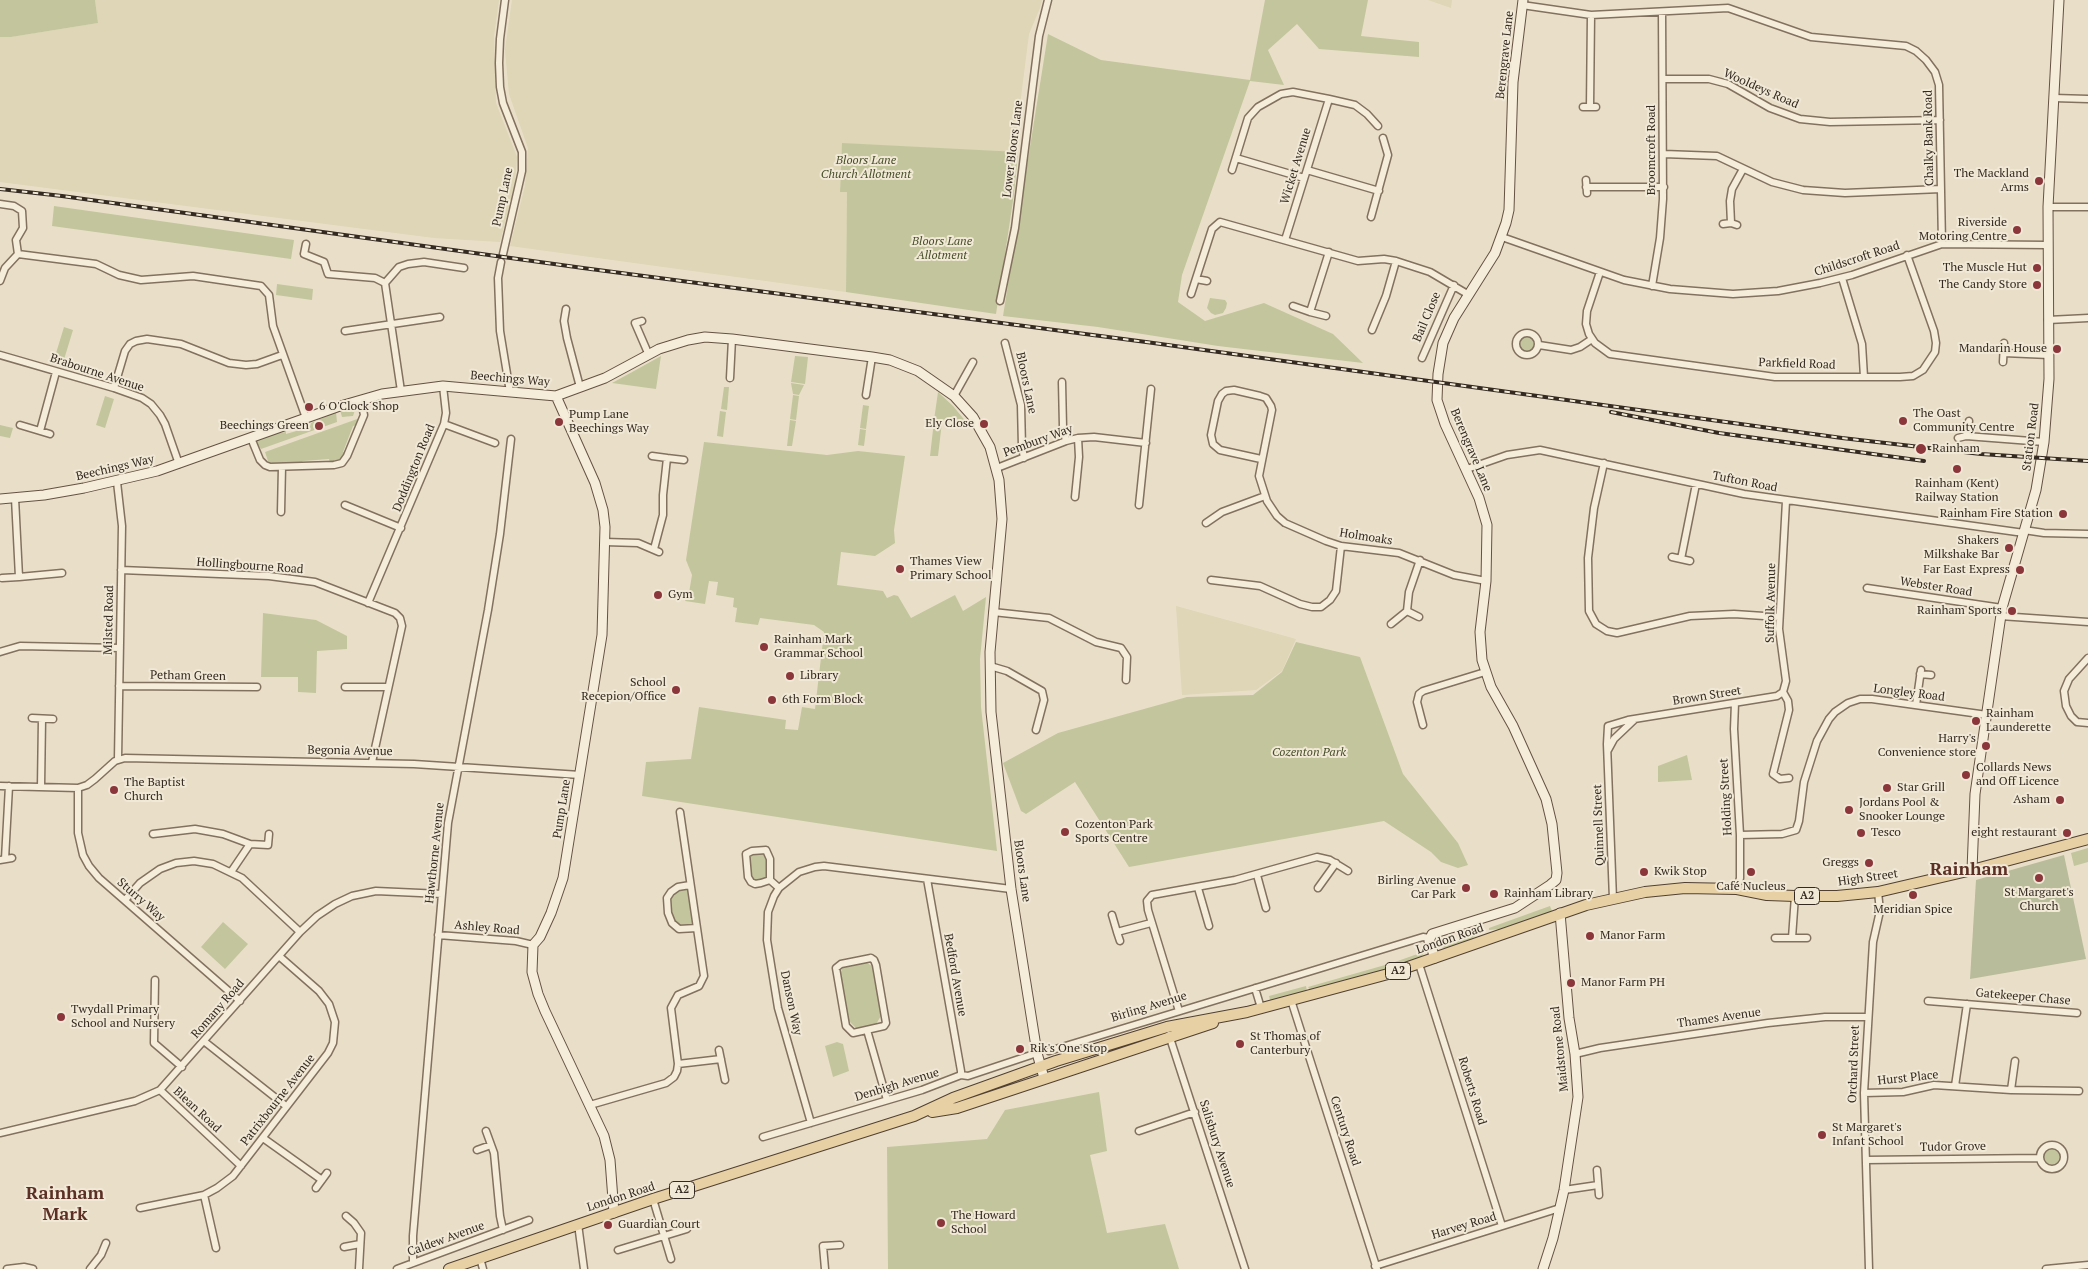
<!DOCTYPE html>
<meta charset="utf-8">
<style>
body{margin:0}
canvas{display:block;background:#e9dec8}
</style>
<canvas width="2088" height="1269"></canvas>
<script>
const context = document.querySelector('canvas').getContext('2d');
context.lineJoin = 'round';
function fill(path, color) {
  context.fillStyle = color;
  context.fill(path, 'evenodd');
}
function shape(rows) {
  const path = new Path2D();
  for (const r of rows) {
    if (r.length === 3) {
      path.moveTo(r[0] + r[2], r[1]);
      path.arc(r[0], r[1], r[2], 0, 2 * Math.PI);
      continue;
    }
    path.moveTo(r[0], r[1]);
    for (let i = 2; i < r.length; i += 2) path.lineTo(r[i], r[i + 1]);
  }
  return path;
}
function strokePath(path, color, width, dash) {
  context.strokeStyle = color;
  context.lineWidth = width;
  context.lineCap = dash ? 'butt' : 'round';
  context.setLineDash(dash || []);
  context.stroke(path);
}
function write(font, color, halo, rows, align = 'center') {
  context.font = font + ' "PT Serif",serif';
  context.lineWidth = 4;
  context.setLineDash([]);
  context.textBaseline = 'middle';
  context.strokeStyle = halo;
  context.fillStyle = color;
  for (const [text, x, y, turn = 0] of rows) {
    context.save();
    context.translate(x, y);
    context.rotate((+turn || 0) * Math.PI / 180);
    context.textAlign = isNaN(turn) ? turn : align;
    if (halo) context.strokeText(text, 0, 0);
    context.fillText(text, 0, 0);
    context.restore();
  }
}
fill(shape([
 [95,0,499,0,494,36,496,103,517,157,515,183,500,242,434,238,0,182,0,37,11,37,98,23],
 [512,0,1042,0,1040,8,1029,34,1014,152,842,145,840,192,847,192,846,292,510,246,525,186,528,148,509,94,505,50],
 [1428,0,1452,0,1451,8],
 [1176,606,1296,639,1282,671,1256,690,1182,695]
]), '#ded6b6');
fill(shape([
 [0,0,95,0,98,23,11,37,0,37],
 [1265,0,1368,0,1361,36,1419,42,1419,57,1319,49,1297,24,1268,50,1284,85,1250,81,1182,275,1178,302,1205,321,1264,303,1333,334,1363,363,1218,346,1098,327,1003,316,1048,34,1101,60,1250,80],
 [842,143,1018,152,1014,194,996,314,846,292,847,192,840,192],
 [54,206,294,240,291,259,52,226],
 [277,284,313,289,312,300,276,295],
 [1210,298,1225,300,1227,303,1226,308,1223,313,1215,315,1211,313,1207,308],
 [64,327,73,330,62,366,53,363],
 [1527,344,9],
 [661,356,656,389,612,383,634,371],
 [795,356,808,357,805,384,791,382],
 [791,383,804,385,799,395,793,394],
 [724,387,729,387,727,410,721,409],
 [938,392,953,406,967,423,934,420],
 [793,395,799,396,796,420,790,419],
 [105,396,114,399,105,428,96,425],
 [863,405,869,406,866,429,860,428],
 [352,407,355,410,353,416,342,417,340,410],
 [720,411,726,412,723,437,717,436],
 [336,412,337,422,261,449,255,440,274,434,286,432,286,434,310,427,311,423],
 [360,418,357,425,353,426,343,452,345,453,338,461,330,462,329,459,303,461,300,463,272,463,268,461,265,452],
 [790,420,796,421,792,446,787,446],
 [934,421,942,422,938,456,930,456],
 [0,425,13,428,10,438,0,436],
 [860,429,866,430,864,446,858,445],
 [704,442,827,455,858,451,905,456,894,530,895,543,875,556,841,552,837,585,883,591,887,598,894,595,898,596,911,618,955,595,963,611,986,597,980,659,981,707,997,851,642,796,646,762,691,759,699,707,786,720,785,729,798,730,802,707,815,709,824,632,814,625,760,618,758,625,735,622,737,608,733,607,734,598,716,595,718,582,709,581,705,604,685,601,689,593,692,575,686,560],
 [263,613,316,620,347,636,347,649,317,651,316,693,298,692,298,677,261,677],
 [1296,642,1360,657,1403,774,1458,843,1468,865,1458,868,1441,862,1431,852,1384,821,1129,867,1075,782,1026,814,1021,811,1003,763,1058,733,1187,697,1253,695,1282,672],
 [1687,755,1692,780,1658,782,1658,766],
 [2088,848,2088,862,2074,866,2071,853],
 [765,852,769,867,767,878,754,881,751,879,748,854],
 [690,885,697,928,679,929,668,913,671,892],
 [1550,906,1552,911,1500,929,1489,930,1489,928],
 [223,922,248,944,225,969,201,947],
 [1476,933,1476,936,1467,941,1445,948,1438,947],
 [1426,951,1421,957,1405,964,1310,990,1308,987,1392,963],
 [866,962,873,967,882,1014,875,1026,857,1029,848,1020,840,975,843,966],
 [1306,986,1307,991,1270,1000,1269,996],
 [837,1042,843,1044,849,1071,833,1077,825,1046],
 [1099,1092,1107,1151,1090,1155,1107,1233,1165,1224,1179,1269,888,1269,887,1147,987,1139,1005,1110],
 [2051,1157,9]
]), '#c3c69d');
fill(shape([
 [2064,855,2086,959,1970,979,1976,880]
]), '#b9bc9b');
const street = shape([
 [1522,5,1591,15,1728,8,1811,37,1906,46,1916,51,1926,60,1935,72,1939,85,1942,244],
 [1663,79,1709,79,1728,84,1770,108,1800,119,1830,122,1940,120],
 [2054,98,2088,99],
 [1583,107,1596,107],
 [1590,107,1591,15],
 [1664,154,1717,156,1772,182,1803,190,1845,193,1941,189],
 [1236,158,1304,178],
 [1232,170,1248,118,1258,107,1281,94,1293,92,1329,99],
 [1307,170,1379,191],
 [1586,180,1587,193],
 [1586,187,1664,187],
 [0,204,14,206,22,211,23,228,16,240,18,254],
 [2048,207,2088,207],
 [1371,217,1388,155,1383,138],
 [1731,223,1730,201,1732,189,1743,169],
 [1723,224,1731,223,1737,225],
 [1502,237,1624,280,1670,289,1733,294,1778,291,1820,283,1852,275,1942,244,2047,245],
 [1285,240,1329,99,1355,105,1367,114,1378,126],
 [306,244,304,254,324,262,328,274,375,278,385,283],
 [503,254,522,171,522,152,503,103,500,87,499,63,500,39,505,0],
 [501,262,498,278,500,331,510,392],
 [1600,272,1587,311,1586,324,1589,334,1595,343,1610,354,1775,377,1900,377,1913,376,1923,370,1935,352,1936,343,1934,331,1907,255],
 [1842,278,1862,344,1864,377],
 [1196,279,1207,281],
 [0,281,5,268,18,254,96,264,119,275,141,280,193,276,261,286,269,295,273,326,306,418],
 [385,283,401,391],
 [385,283,399,267,408,264,424,262,464,268],
 [1652,286,1660,238,1663,199,1662,12],
 [1191,294,1212,229,1220,222,1358,261,1384,259,1396,261,1430,272,1469,295],
 [1000,301,1015,228,1039,36,1048,0],
 [1293,306,1310,312,1329,252],
 [566,309,564,321,567,338,580,387],
 [1310,312,1326,316],
 [2048,320,2088,318],
 [642,321,635,323,648,353],
 [1372,330,1386,296,1396,261],
 [345,331,440,317],
 [1527,344,11],
 [1005,343,1021,405,1022,447,1024,458],
 [1539,345,1571,350,1580,347,1592,339],
 [2004,353,2049,355],
 [0,355,114,388,142,398,151,404,160,415,165,424,179,464],
 [1422,358,1454,285],
 [2003,362,2004,343],
 [730,378,732,339],
 [1062,382,1063,427,1066,441],
 [114,388,125,351,130,344,136,341,147,339,181,344,229,363,246,365,257,364,282,355],
 [866,395,872,357],
 [954,396,973,362],
 [444,424,495,443],
 [20,425,40,431,56,372],
 [40,431,50,434],
 [1966,436,1969,421],
 [251,438,260,460,265,465,270,467,334,465,342,463,347,456,364,415,361,400],
 [1958,438,1966,436,2044,442],
 [652,456,667,458,663,495,663,515,654,549],
 [667,458,684,460],
 [1261,459,1220,450,1213,444,1211,435,1218,401,1222,394,1226,391,1234,390,1260,396,1266,398,1271,406,1272,410,1259,476,1267,501,1277,516,1285,523,1326,541,1341,546,1399,553,1454,575,1486,581],
 [1604,463,1594,508,1588,558,1589,611,1596,624,1607,631,1617,633,1690,616,1734,614,1779,617],
 [997,468,1066,441,1078,438,1094,437,1146,443],
 [1467,469,1507,455,1540,450,1744,494,2024,533],
 [117,482,122,526,118,759],
 [1075,497,1079,457,1078,438],
 [15,498,19,577,62,573],
 [1786,501,1779,629,1786,681,1783,692,1788,701,1789,710,1773,774,1780,779,1789,778],
 [345,505,401,528],
 [1139,505,1151,389],
 [281,512,282,467],
 [1206,523,1222,512,1265,496],
 [2024,530,2044,533,2088,534],
 [605,542,638,543,659,552],
 [1672,557,1690,561],
 [1681,559,1696,484],
 [121,570,269,576,315,582,395,613,400,618,402,626,372,762],
 [2,578,19,577],
 [1211,580,1260,586,1300,604,1312,607,1321,607,1330,600,1336,591,1341,546],
 [1867,588,2002,608],
 [368,603,444,424,446,413,443,386],
 [1407,611,1419,617],
 [993,612,1049,618,1096,642,1121,648,1127,657,1126,680],
 [2000,616,2088,622],
 [1391,624,1407,611,1409,592,1420,560],
 [0,652,20,646,120,648],
 [2088,658,2069,679,2064,691,2066,706,2071,716,2077,722,2088,723],
 [990,666,1007,671,1042,691,1044,700,1036,730],
 [1920,674,1931,675],
 [119,686,257,687],
 [345,687,388,687],
 [1735,703,1734,729,1740,835,1740,878,1737,889],
 [1916,705,1921,670],
 [32,718,53,719],
 [1423,725,1417,702,1419,694,1423,691,1485,672],
 [1608,750,1614,739,1634,720],
 [0,786,78,788,87,785,95,779,115,761,125,758,414,764,580,775],
 [41,787,42,719],
 [78,788,78,833,83,855,89,866,99,878,240,1001],
 [153,834,195,829,223,834,250,844,231,872],
 [1740,835,1782,834,1796,830,1799,821,1804,782,1817,741,1829,719,1835,712,1848,703,1860,699,1872,699,1987,715],
 [250,844,268,845,269,834],
 [5,859,9,786],
 [0,860,12,858],
 [1257,875,1266,908],
 [927,879,961,1071,961,1075],
 [770,880,770,859,766,850,752,851,746,854,748,877,751,882,755,884,761,883,770,880,779,888],
 [690,885,678,887,671,892,667,898,668,913,672,923,679,929,697,928],
 [1198,888,1209,926],
 [1318,888,1336,863],
 [1613,899,1607,744,1608,726,1628,720,1777,696,1783,692],
 [125,900,140,883,160,869,176,863,194,861,213,864,242,878,300,932],
 [1112,915,1117,932,1151,923],
 [1117,932,1120,941],
 [438,935,516,941,533,945],
 [1775,938,1807,938],
 [1792,938,1795,896],
 [871,958,874,960,876,965,886,1023,884,1026,853,1033,846,1026,836,968,841,964,871,958],
 [1419,964,1502,1226],
 [155,980,154,1043,182,1067],
 [1255,988,1261,1008],
 [1291,1000,1377,1269],
 [1928,1001,2077,1013],
 [1179,1011,1148,910,1147,901,1152,895,1235,880,1317,857,1330,860,1348,871],
 [867,1030,887,1100],
 [1169,1035,1245,1269],
 [205,1042,286,1106],
 [719,1050,725,1080],
 [1049,1051,1423,937,1429,938],
 [1575,1054,1600,1048,1768,1023,1825,1017,1867,1017],
 [678,1064,721,1059],
 [1955,1086,1967,1004],
 [160,1090,241,1166],
 [2011,1090,2015,1061],
 [1864,1093,1903,1092,1934,1085,2011,1090,2079,1091],
 [590,1105,666,1083,674,1077,677,1071,678,1064,671,1008,678,995,699,986,704,976,680,812],
 [811,1123,778,1008,767,940,768,912,774,896,779,888,799,872,815,867,824,866,1011,889],
 [486,1131,494,1153,500,1216,503,1230],
 [1139,1131,1195,1112],
 [0,1133,135,1101,160,1090,300,932,317,916,335,904,352,896,376,891,442,894],
 [763,1137,922,1090,961,1075,968,1076,1037,1053],
 [263,1138,322,1180],
 [2052,1157,12],
 [477,1150,491,1145],
 [1866,1160,2040,1158],
 [1597,1170,1599,1195],
 [316,1188,327,1173],
 [1564,1190,1598,1185],
 [204,1195,216,1248],
 [653,1199,671,1259],
 [140,1208,204,1195,217,1188,233,1176,328,1053,333,1043,335,1022,329,1004,319,991,279,956],
 [346,1216,354,1223,361,1233,359,1269],
 [578,1224,584,1269],
 [344,1247,360,1244],
 [618,1250,687,1229],
 [480,1258,483,1269],
 [413,1263,413,1236,448,823,488,610,500,534,511,439],
 [1375,1266,1560,1208],
 [7,1269,24,1267,33,1269],
 [90,1269,101,1255,106,1243],
 [397,1269,529,1220],
 [825,1269,823,1246,840,1245],
 [1869,1269,1864,1093,1873,942,1880,911,1878,892],
 [2046,1269,2088,1265]
]);
const secondary = shape([
 [556,396,595,483,603,510,605,527,602,635,563,878,551,913,540,937,533,945,532,972,538,994,545,1011,604,1136,610,1160,614,1213],
 [0,499,44,495,84,488,157,471,337,407,382,394,443,386,556,396,605,378,659,349,688,340,705,337,732,339,872,357,890,360,918,371,954,396,973,417,990,447,999,480,1002,519,990,652,991,712,1011,889,1037,1053,1044,1078],
 [1972,870,1975,794,2002,608,2036,490,2044,442,2049,379,2048,207,2059,0],
 [1435,958,1429,941,1432,934,1515,908,1550,885,1556,880,1557,873,1552,824,1546,799,1513,726,1491,687,1482,660,1480,632,1486,581,1487,525,1479,498,1445,424,1437,400,1438,374,1443,343,1454,318,1495,253,1506,223,1509,210,1513,82,1523,0],
 [1543,1269,1553,1238,1564,1190,1578,1097,1575,1054,1569,1018,1560,913]
]);
const primary = shape([
 [932,1112,957,1108,1213,1023],
 [449,1269,653,1199,914,1116,953,1098,1056,1061,1167,1027,1247,1012,1388,974,1586,905,1645,892,1685,888,1737,889,1767,895,1795,896,1837,896,1878,892,1972,870,2088,839]
]);
strokePath(street, '#83715f', 9);
strokePath(secondary, '#655242', 11);
strokePath(primary, '#514032', 12);
strokePath(street, '#f5ecda', 6);
strokePath(secondary, '#f5ecda', 9);
strokePath(primary, '#e7d0a4', 10);
const rail = shape([
 [0,189,62,196,583,268,1146,342,1842,438,1981,454,2088,461],
 [1611,412,1719,433,1924,461]
]);
strokePath(rail, '#352a21', 4);
strokePath(rail, '#f1e8d6', 2, [5.5]);
for (const [x, y, r, color] of [
 [2039,181,5,"#8a363a"],
 [2017,230,5,"#8a363a"],
 [2037,268,5,"#8a363a"],
 [2037,285,5,"#8a363a"],
 [2057,349,5,"#8a363a"],
 [309,407,5,"#8a363a"],
 [1903,421,5,"#8a363a"],
 [559,422,5,"#8a363a"],
 [984,424,5,"#8a363a"],
 [319,426,5,"#8a363a"],
 [1921,449,6,"#8a363a"],
 [1957,469,5,"#8a363a"],
 [2063,514,5,"#8a363a"],
 [2009,548,5,"#8a363a"],
 [900,569,5,"#8a363a"],
 [2020,570,5,"#8a363a"],
 [658,595,5,"#8a363a"],
 [2012,611,5,"#8a363a"],
 [764,647,5,"#8a363a"],
 [790,676,5,"#8a363a"],
 [676,690,5,"#8a363a"],
 [772,700,5,"#8a363a"],
 [1976,721,5,"#8a363a"],
 [1986,746,5,"#8a363a"],
 [1966,775,5,"#8a363a"],
 [1887,788,5,"#8a363a"],
 [114,790,5,"#8a363a"],
 [2060,800,5,"#8a363a"],
 [1849,810,5,"#8a363a"],
 [1065,832,5,"#8a363a"],
 [1861,833,5,"#8a363a"],
 [2067,833,5,"#8a363a"],
 [1869,863,5,"#8a363a"],
 [1644,872,5,"#8a363a"],
 [1751,872,5,"#8a363a"],
 [2039,878,5,"#8a363a"],
 [1466,888,5,"#8a363a"],
 [1494,894,5,"#8a363a"],
 [1913,895,5,"#8a363a"],
 [1590,936,5,"#8a363a"],
 [1571,983,5,"#8a363a"],
 [61,1017,5,"#8a363a"],
 [1240,1044,5,"#8a363a"],
 [1020,1049,5,"#8a363a"],
 [1822,1135,5,"#8a363a"],
 [941,1223,5,"#8a363a"],
 [608,1225,5,"#8a363a"]
]) {
  const dot = new Path2D();
  dot.arc(x, y, r, 0, 2 * Math.PI);
  context.fillStyle = color;
  context.fill(dot);
  strokePath(dot, '#f1e8d6', 2);
}
for (const [x, y, w] of [
 [1807,896,25],
 [1398,971,25],
 [682,1190,25]
]) {
  const box = new Path2D();
  box.roundRect(x - w / 2, y - 8.5, w, 17, 4);
  context.fillStyle = '#f1e8d6';
  context.fill(box);
  strokePath(box, '#352a21', 1);
}
write('bold 11px', '#352a21', null, [
 ["A2",1807,896],
 ["A2",1398,971],
 ["A2",682,1190]
]);
write('12px', '#352a21', '#f1e8d6', [
 ["Berengrave Lane",1505,55,-84],
 ["Wooldeys Road",1761,89,24],
 ["Chalky Bank Road",1929,138,-91],
 ["Lower Bloors Lane",1013,149,-83],
 ["Broomcroft Road",1652,150,-90],
 ["Wicket Avenue",1296,166,-73],
 ["Pump Lane",503,197,-78],
 ["Childscroft Road",1857,259,-18],
 ["Bail Close",1427,317,-67],
 ["Parkfield Road",1797,364,2],
 ["Brabourne Avenue",97,373,18],
 ["Beechings Way",510,379,5],
 ["Bloors Lane",1026,383,78],
 ["Station Road",2031,437,-83],
 ["Pembury Way",1038,441,-20],
 ["Berengrave Lane",1471,450,67],
 ["Beechings Way",115,468,-13],
 ["Doddington Road",414,468,-68],
 ["Tufton Road",1745,482,11],
 ["Holmoaks",1366,537,9],
 ["Hollingbourne Road",250,566,4],
 ["Webster Road",1936,587,9],
 ["Suffolk Avenue",1771,603,-89],
 ["Milsted Road",109,620,-89],
 ["Petham Green",188,676,1],
 ["Longley Road",1909,693,7],
 ["Brown Street",1707,696,-9],
 ["Begonia Avenue",350,751,1],
 ["Holding Street",1726,797,-93],
 ["Pump Lane",562,809,-81],
 ["Quinnell Street",1599,825,-92],
 ["Hawthorne Avenue",435,853,-84],
 ["Bloors Lane",1022,871,82],
 ["High Street",1868,878,-8],
 ["Sturry Way",141,900,41],
 ["Ashley Road",487,928,5],
 ["London Road",1450,939,-19],
 ["Bedford Avenue",955,975,80],
 ["Gatekeeper Chase",2023,997,5],
 ["Danson Way",791,1003,78],
 ["Birling Avenue",1149,1007,-17],
 ["Romany Road",218,1009,-49],
 ["Thames Avenue",1719,1018,-8],
 ["Maidstone Road",1560,1049,-96],
 ["Orchard Street",1854,1064,-88],
 ["Hurst Place",1908,1078,-6],
 ["Denbigh Avenue",897,1085,-17],
 ["Roberts Road",1472,1091,73],
 ["Patrixbourne Avenue",278,1100,-52],
 ["Blean Road",197,1110,43],
 ["Century Road",1345,1131,72],
 ["Salisbury Avenue",1217,1144,72],
 ["Tudor Grove",1953,1147,-1],
 ["London Road",621,1197,-18],
 ["Harvey Road",1464,1226,-17],
 ["Caldew Avenue",446,1239,-20]
]);
write('italic 12px', '#474f2a', '#f1e8d6', [
 ["Bloors Lane",866,161],
 ["Church Allotment",866,175],
 ["Bloors Lane",942,242],
 ["Allotment",942,256],
 ["Cozenton Park",1309,753]
]);
write('12px', '#352a21', '#f1e8d6', [
 ["The Mackland",2029,174,"right"],
 ["Arms",2029,188,"right"],
 ["Riverside",2007,223,"right"],
 ["Motoring Centre",2007,237,"right"],
 ["The Muscle Hut",2027,268,"right"],
 ["The Candy Store",2027,285,"right"],
 ["Mandarin House",2047,349,"right"],
 ["6 O'Clock Shop",319,407],
 ["The Oast",1913,414],
 ["Community Centre",1913,428],
 ["Pump Lane",569,415],
 ["Beechings Way",569,429],
 ["Ely Close",974,424,"right"],
 ["Beechings Green",309,426,"right"],
 ["Rainham",1932,449],
 ["Rainham (Kent)",1957,484,"center"],
 ["Railway Station",1957,498,"center"],
 ["Rainham Fire Station",2053,514,"right"],
 ["Shakers",1999,541,"right"],
 ["Milkshake Bar",1999,555,"right"],
 ["Thames View",910,562],
 ["Primary School",910,576],
 ["Far East Express",2010,570,"right"],
 ["Gym",668,595],
 ["Rainham Sports",2002,611,"right"],
 ["Rainham Mark",774,640],
 ["Grammar School",774,654],
 ["Library",800,676],
 ["School",666,683,"right"],
 ["Recepion/Office",666,697,"right"],
 ["6th Form Block",782,700],
 ["Rainham",1986,714],
 ["Launderette",1986,728],
 ["Harry's",1976,739,"right"],
 ["Convenience store",1976,753,"right"],
 ["Collards News",1976,768],
 ["and Off Licence",1976,782],
 ["The Baptist",124,783],
 ["Church",124,797],
 ["Star Grill",1897,788],
 ["Asham",2050,800,"right"],
 ["Jordans Pool &",1859,803],
 ["Snooker Lounge",1859,817],
 ["Cozenton Park",1075,825],
 ["Sports Centre",1075,839],
 ["Tesco",1871,833],
 ["eight restaurant",2057,833,"right"],
 ["Greggs",1859,863,"right"],
 ["Kwik Stop",1654,872],
 ["Birling Avenue",1456,881,"right"],
 ["Car Park",1456,895,"right"],
 ["Café Nucleus",1751,887,"center"],
 ["St Margaret's",2039,893,"center"],
 ["Church",2039,907,"center"],
 ["Rainham Library",1504,894],
 ["Meridian Spice",1913,910,"center"],
 ["Manor Farm",1600,936],
 ["Manor Farm PH",1581,983],
 ["Twydall Primary",71,1010],
 ["School and Nursery",71,1024],
 ["St Thomas of",1250,1037],
 ["Canterbury",1250,1051],
 ["Rik's One Stop",1030,1049],
 ["St Margaret's",1832,1128],
 ["Infant School",1832,1142],
 ["The Howard",951,1216],
 ["School",951,1230],
 ["Guardian Court",618,1225]
], 'left');
write('bold 18px', '#5c2f25', '#f1e8d6', [
 ["Rainham",1969,870],
 ["Rainham",65,1194],
 ["Mark",65,1215]
]);
</script>
